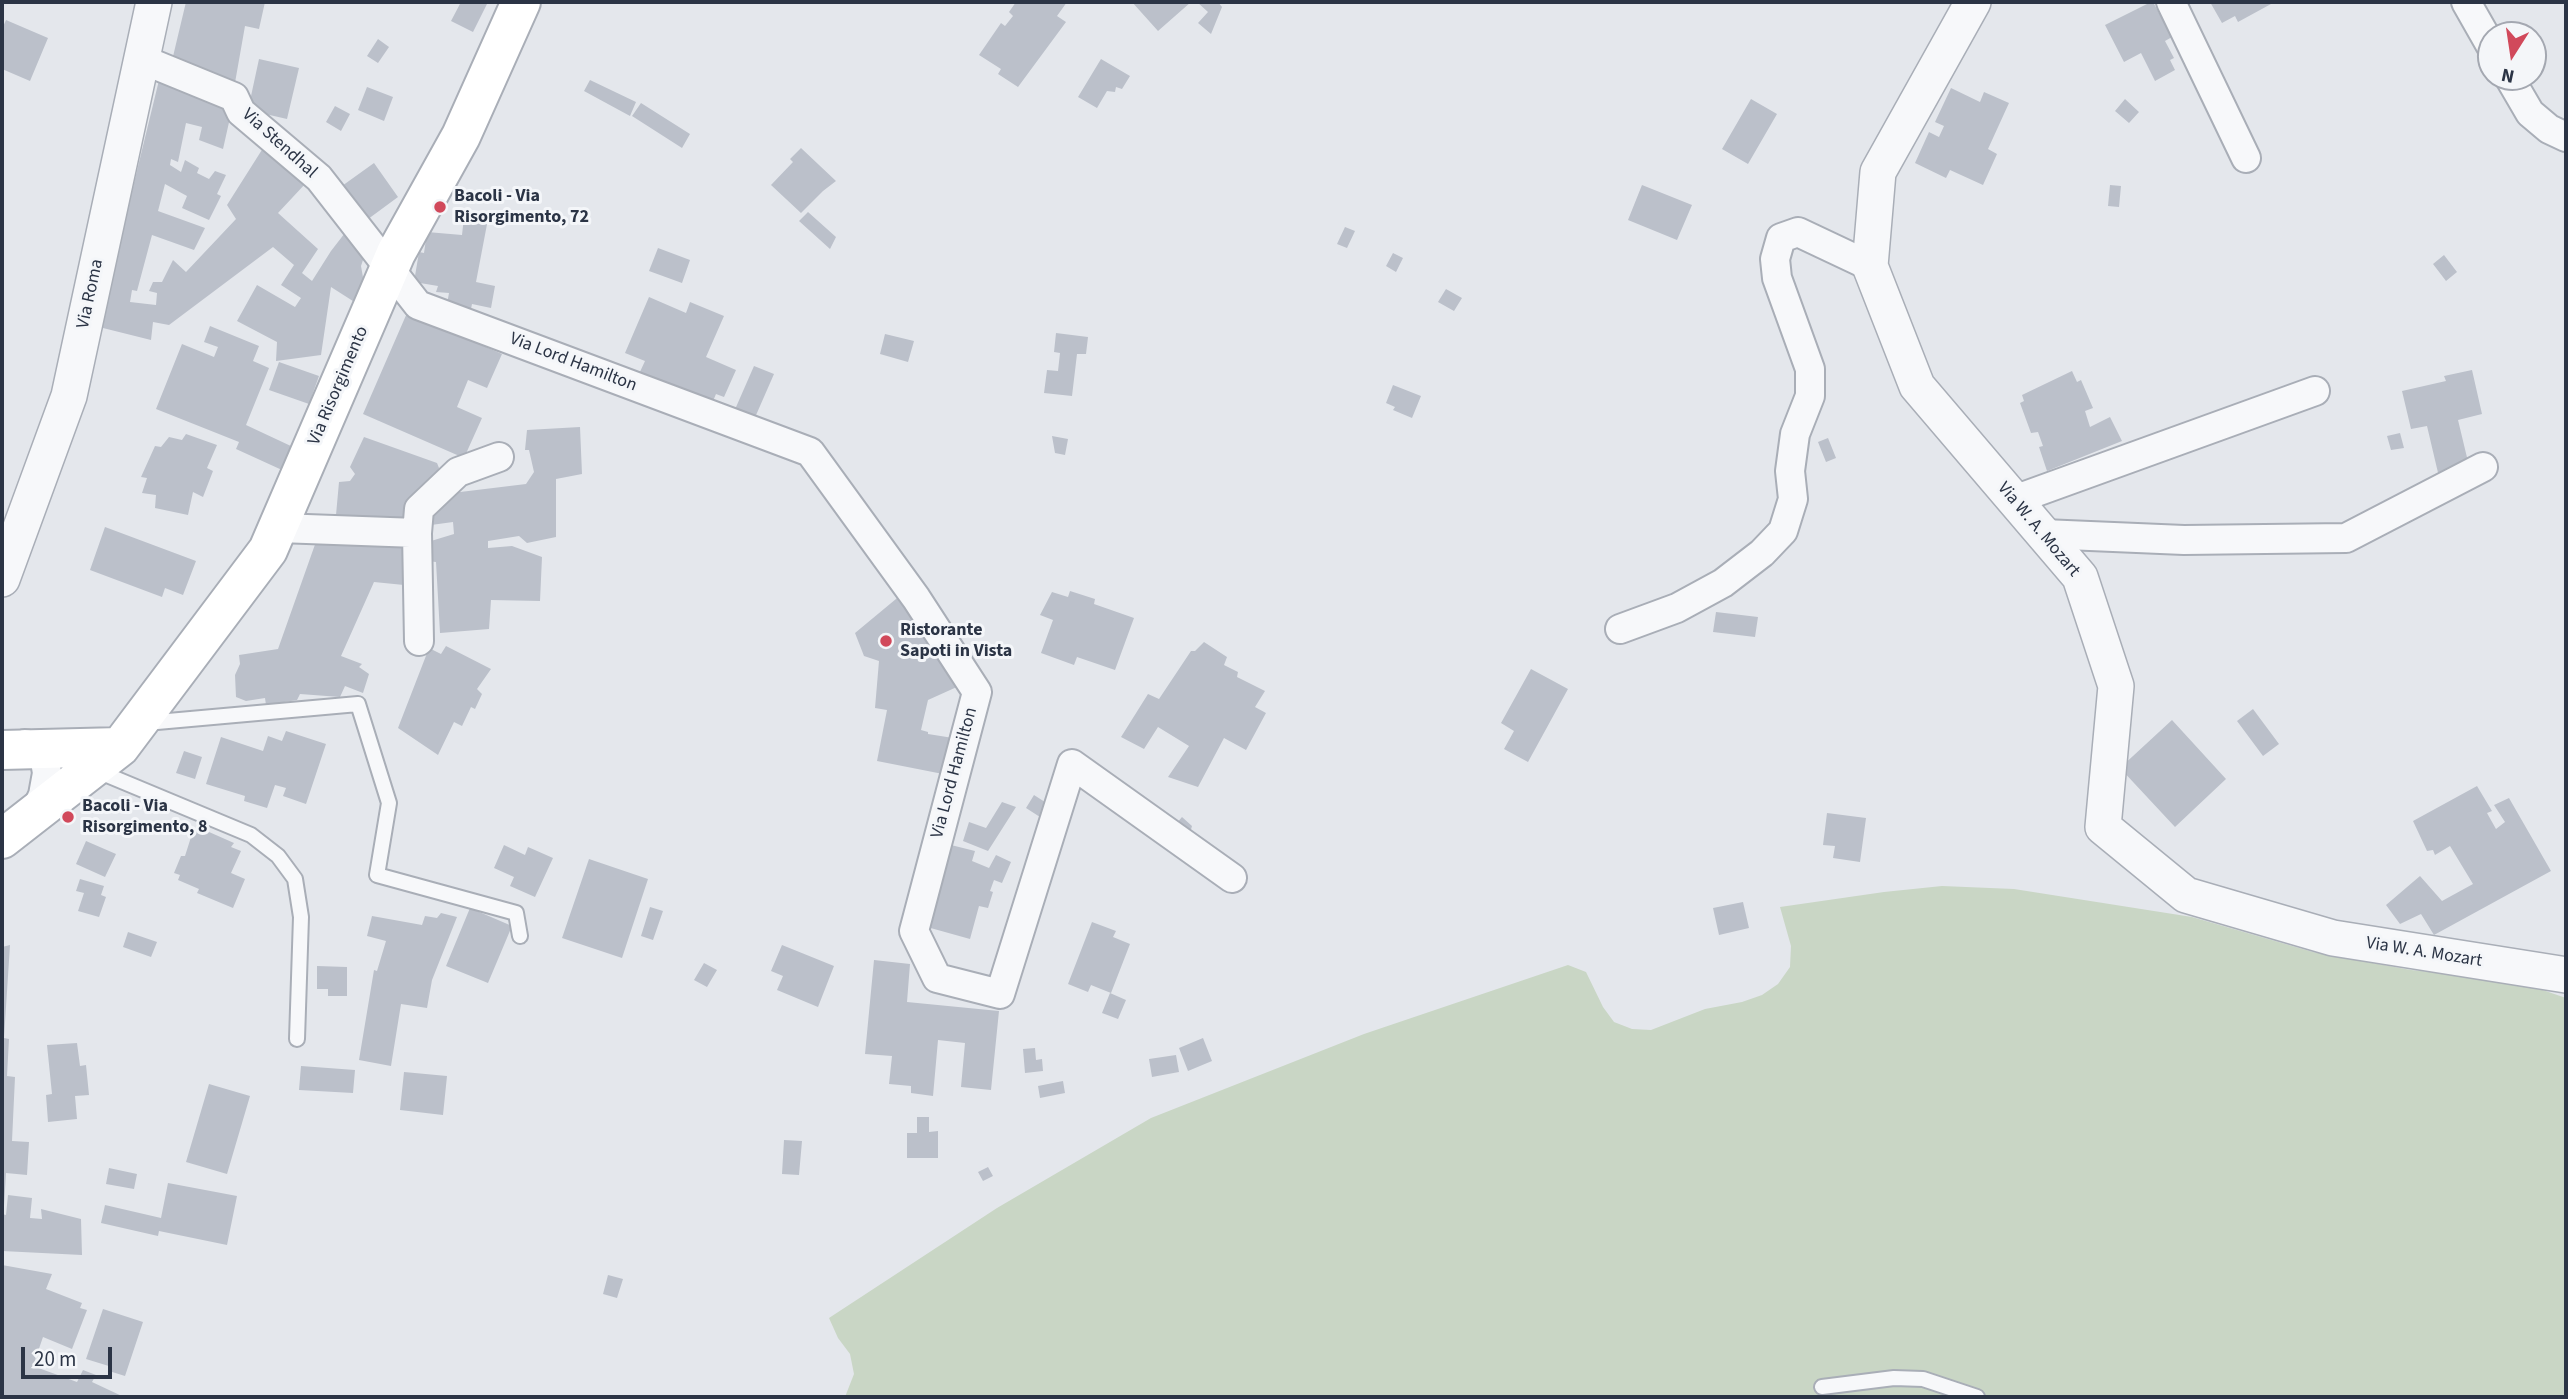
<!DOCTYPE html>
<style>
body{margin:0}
#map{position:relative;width:2568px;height:1399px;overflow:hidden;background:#e4e7ec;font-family:"Source Sans 3",sans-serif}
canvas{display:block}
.frame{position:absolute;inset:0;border:4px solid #2b3445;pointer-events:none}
.north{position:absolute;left:2477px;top:21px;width:70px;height:70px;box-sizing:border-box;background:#f4f6f9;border:2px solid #a4a8b1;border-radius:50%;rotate:192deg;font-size:19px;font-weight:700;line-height:28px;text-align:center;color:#2b3445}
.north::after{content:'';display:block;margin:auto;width:24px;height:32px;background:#d1495b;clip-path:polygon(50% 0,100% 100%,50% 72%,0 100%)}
.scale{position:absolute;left:21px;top:1347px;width:91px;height:32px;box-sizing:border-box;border:4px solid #2b3445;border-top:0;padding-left:9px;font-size:21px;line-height:24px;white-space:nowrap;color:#2b3445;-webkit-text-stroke:5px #f4f6f9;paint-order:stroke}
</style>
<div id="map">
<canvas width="2568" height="1399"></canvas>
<div class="frame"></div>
<div class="north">N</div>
<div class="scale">20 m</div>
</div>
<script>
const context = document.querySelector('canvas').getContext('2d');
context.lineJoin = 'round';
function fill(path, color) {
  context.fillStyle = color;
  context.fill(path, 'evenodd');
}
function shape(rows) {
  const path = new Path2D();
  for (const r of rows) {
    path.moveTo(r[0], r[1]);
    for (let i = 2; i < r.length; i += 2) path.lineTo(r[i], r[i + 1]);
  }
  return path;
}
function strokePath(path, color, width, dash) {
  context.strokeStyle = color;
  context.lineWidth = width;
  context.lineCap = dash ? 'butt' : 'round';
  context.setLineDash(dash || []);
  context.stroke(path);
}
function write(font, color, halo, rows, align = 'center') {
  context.font = font + ' "Source Sans 3",sans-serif';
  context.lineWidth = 6;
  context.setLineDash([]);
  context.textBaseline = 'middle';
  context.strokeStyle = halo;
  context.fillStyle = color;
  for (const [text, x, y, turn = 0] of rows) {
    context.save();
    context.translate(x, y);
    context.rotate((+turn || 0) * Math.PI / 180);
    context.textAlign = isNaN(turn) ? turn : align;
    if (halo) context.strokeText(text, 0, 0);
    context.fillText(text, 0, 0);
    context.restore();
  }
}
fill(shape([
 [1942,886,2014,889,2192,917,2313,952,2411,970,2498,979,2525,984,2566,998,2566,1397,845,1397,854,1374,850,1354,838,1338,829,1318,997,1208,1151,1118,1364,1034,1568,965,1586,972,1603,1007,1614,1022,1632,1029,1651,1030,1705,1009,1742,1002,1762,995,1778,984,1790,967,1791,946,1780,907,1884,892]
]), '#c9d6c5');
fill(shape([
 [186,2,265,2,259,29,245,26,233,94,170,69],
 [461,2,488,2,473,32,451,21],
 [1016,2,1067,2,1057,16,1066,22,1018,87,998,74,1001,69,979,55,1001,23,1005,26,1013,16,1009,12],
 [1132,2,1191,2,1158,31],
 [1197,2,1218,2,1222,7,1211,34,1198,23,1208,12],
 [2151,2,2153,2,2172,37,2165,41,2174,58,2170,60,2175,70,2155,81,2141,53,2124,62,2105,25],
 [2210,2,2270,2,2271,4,2238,22,2235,16,2222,23],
 [6,20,48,38,30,81,2,69,2,29],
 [378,39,389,47,378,63,367,56],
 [259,59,299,68,287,119,248,110],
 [1101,59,1130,76,1122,89,1116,87,1115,92,1107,91,1097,108,1078,97],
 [160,76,197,89,194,97,232,109,223,149,199,140,202,127,186,123,178,162,171,159,170,165,181,172,185,160,199,168,197,173,209,179,215,171,226,175,217,194,221,196,209,220,182,208,187,196,165,184,158,211,205,228,194,250,152,235,137,291,132,290,130,302,156,305,157,293,149,291,153,282,162,282,173,260,186,272,236,219,227,205,265,145,289,165,286,170,306,183,278,213,318,249,302,273,312,281,331,251,348,229,367,248,361,266,364,283,356,303,331,287,321,355,276,361,277,342,237,321,257,285,295,307,301,298,281,285,294,265,273,247,169,325,153,322,151,340,99,327],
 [590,80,636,102,630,116,584,91],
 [367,87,393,97,384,121,358,110],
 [1951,88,1980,102,1984,92,2009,103,1988,149,1997,154,1983,185,1950,170,1946,178,1915,163,1929,132,1939,137,1944,126,1935,122],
 [1751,99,1777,114,1748,164,1722,149],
 [2125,99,2139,112,2129,123,2115,111],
 [641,103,690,134,682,148,632,116],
 [335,106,350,114,341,131,326,122],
 [801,148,836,181,823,191,801,213,771,185,793,162,790,159],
 [374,163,398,197,360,225,335,191],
 [1642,185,1692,205,1677,240,1628,220],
 [2110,185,2121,186,2119,207,2108,206],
 [808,212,836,237,830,249,799,221],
 [464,217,488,219,476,282,495,286,491,308,472,304,470,314,447,304,449,293,436,292,438,286,414,282,419,252,424,253,427,232,462,235],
 [1345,227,1355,231,1347,248,1337,244],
 [658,248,690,260,682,283,649,271],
 [1393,253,1403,258,1396,272,1386,266],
 [2444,255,2457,272,2446,281,2433,264],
 [1446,289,1462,298,1454,311,1438,302],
 [649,297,686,313,690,302,724,316,706,357,736,370,724,397,716,394,711,406,639,374,645,361,625,353],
 [407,313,502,354,487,388,468,380,457,407,482,418,464,458,363,414],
 [210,326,259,346,253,361,269,368,246,425,293,447,282,470,236,449,239,442,156,409,182,344,214,357,218,347,204,342],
 [1056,333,1088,337,1086,354,1077,354,1072,396,1044,393,1047,370,1058,371,1060,353,1054,352],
 [885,334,914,341,908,362,880,354],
 [279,362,319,376,309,404,269,390],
 [754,366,774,374,753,422,733,414],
 [2472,370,2482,414,2458,420,2470,470,2439,477,2427,426,2411,429,2402,391,2446,381,2444,376],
 [2072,371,2077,382,2081,380,2093,408,2085,411,2090,427,2110,417,2122,441,2047,471,2039,447,2043,446,2038,432,2031,433,2020,403,2024,401,2022,395],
 [1393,385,1421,396,1412,418,1393,410,1395,407,1386,403],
 [580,427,582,474,556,479,556,537,527,543,519,536,488,541,488,548,512,546,542,557,540,601,491,600,489,629,440,633,436,562,427,561,425,547,432,546,431,541,454,534,453,522,431,525,429,512,452,493,526,484,534,472,529,450,525,450,527,430],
 [2400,433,2404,448,2391,450,2387,436],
 [186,434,217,445,207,468,213,471,203,497,193,492,188,515,155,508,156,495,142,493,147,478,141,477,155,446,161,447,169,437,182,440],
 [1052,436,1068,439,1065,455,1055,453],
 [364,437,437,463,439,468,430,489,420,499,412,496,409,519,335,526,339,482,350,481,355,474,350,467],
 [1828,438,1836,458,1826,462,1818,442],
 [105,527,196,561,183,595,165,588,162,597,90,570],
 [318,536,408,540,404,585,374,582,341,656,362,664,359,667,369,674,363,693,345,686,340,697,300,694,297,700,266,705,265,698,246,701,236,697,235,675,240,664,239,655,278,649],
 [1070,591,1095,599,1094,604,1134,618,1115,670,1077,657,1074,665,1041,653,1053,620,1040,615,1052,592,1068,597],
 [902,594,959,686,928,700,921,730,928,732,928,734,953,738,948,775,877,761,887,710,875,708,879,661,864,656,855,633],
 [1716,612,1758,617,1755,637,1713,632],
 [1204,642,1227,657,1224,665,1238,672,1237,677,1265,691,1255,707,1266,713,1246,750,1224,738,1198,787,1168,777,1189,746,1158,727,1144,749,1121,737,1148,694,1159,699,1191,651,1195,651],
 [446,646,491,669,477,689,482,694,475,709,471,707,462,726,454,722,438,755,398,728,429,648,441,654],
 [1531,669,1568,689,1528,762,1504,749,1514,731,1501,723],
 [2253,709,2279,744,2263,756,2237,721],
 [2172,720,2226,779,2175,827,2120,768],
 [286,731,326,744,306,804,283,796,286,788,275,785,267,808,244,801,245,796,206,784,221,737,263,751,268,736,282,741],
 [184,751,202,757,195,779,176,773],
 [2477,786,2492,811,2487,813,2496,829,2505,822,2494,805,2509,798,2551,871,2434,935,2421,914,2400,924,2386,905,2420,876,2442,901,2473,884,2450,846,2435,855,2433,850,2427,851,2413,821],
 [1034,795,1048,804,1040,817,1026,808],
 [1002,802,1016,807,988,851,963,841,969,822,986,828],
 [1827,813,1866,818,1860,862,1833,858,1835,846,1823,845],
 [1182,817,1192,826,1190,833,1171,830],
 [200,828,234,843,231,847,241,851,231,873,245,879,233,908,197,893,199,889,178,880,180,875,174,873,181,856,185,856,192,834],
 [86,841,116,854,105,877,76,864],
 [504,845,525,855,528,847,553,858,535,897,510,886,514,877,494,868],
 [951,845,975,851,972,861,989,868,996,855,1011,862,1002,883,994,880,990,891,993,892,988,908,979,906,970,939,927,927],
 [589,859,648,879,622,958,562,938],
 [80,879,104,886,101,895,106,897,99,917,78,911,84,893,76,891],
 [1743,902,1749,928,1719,935,1713,908],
 [650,907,663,911,653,940,641,936],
 [470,908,512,926,488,983,446,966],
 [441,913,457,917,432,980,427,1008,401,1004,391,1066,359,1060,374,970,377,971,386,941,367,936,372,916,422,925,425,916,437,918],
 [1092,922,1116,931,1113,937,1130,944,1111,993,1091,985,1088,992,1068,984],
 [128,932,157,942,151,957,123,947],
 [10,945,4,1038,9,1039,7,1076,15,1077,12,1141,29,1142,27,1175,6,1173,4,1206,2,1206,2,947],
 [782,945,834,966,818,1007,777,990,783,976,771,971],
 [874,960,910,964,907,1002,999,1011,991,1090,961,1087,965,1043,938,1040,933,1096,911,1093,911,1086,889,1084,892,1056,865,1054],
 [704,963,717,970,707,987,694,980],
 [317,966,347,967,347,996,328,996,328,989,317,989],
 [1110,993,1126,1000,1118,1019,1102,1013],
 [1203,1038,1212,1061,1188,1071,1179,1048],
 [77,1043,80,1066,86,1065,89,1095,75,1096,77,1119,48,1122,46,1095,52,1094,47,1045],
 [1035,1048,1036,1060,1042,1059,1043,1071,1025,1073,1023,1049],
 [1176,1055,1179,1072,1152,1077,1149,1059],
 [301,1066,355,1070,353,1093,299,1090],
 [404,1072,447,1076,443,1115,400,1110],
 [1063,1081,1065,1093,1040,1098,1038,1086],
 [209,1084,250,1096,227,1174,186,1162],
 [917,1117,929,1117,929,1132,938,1131,938,1158,907,1158,907,1133,917,1133],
 [784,1140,802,1141,799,1175,782,1174],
 [988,1167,993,1176,983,1181,978,1172],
 [109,1168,137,1174,134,1189,106,1184],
 [168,1183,237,1196,227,1245,159,1231,158,1236,101,1223,105,1205,161,1218],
 [8,1195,32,1198,30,1218,42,1219,41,1209,81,1219,82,1255,2,1251,2,1214,6,1215],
 [2,1265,52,1274,46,1289,82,1303,80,1308,87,1310,72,1349,43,1337,33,1366,77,1382,83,1370,96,1375,92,1382,124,1397,2,1397],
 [608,1275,623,1279,617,1298,603,1294],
 [103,1309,143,1322,125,1376,109,1371,112,1367,86,1359]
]), '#bbc0ca');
const service = shape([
 [146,723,358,704,389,803,377,875,516,913,520,936],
 [95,770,251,835,278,856,295,879,301,917,297,1039],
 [1822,1387,1894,1378,1923,1379,1977,1397]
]);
const minor = shape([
 [2171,2,2246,158],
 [2466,2,2491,46],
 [141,59,234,97,241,112,319,178,418,305,810,452,916,598,977,692,914,931,937,978,1000,994,1072,764,1232,878],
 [2509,77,2530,113,2549,129,2566,137],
 [2014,500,2315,391],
 [279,528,417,533,419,641],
 [417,533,419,509,458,472,499,457],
 [2043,534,2184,540,2346,538,2483,467],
 [1620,629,1677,608,1723,583,1762,553,1783,531,1793,499,1790,471,1795,434,1810,396,1810,369,1777,278,1775,259,1781,238,1798,232,1870,266],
 [25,744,43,749,47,773,43,795,34,815]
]);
const tertiary = shape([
 [1973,2,1878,172,1870,266,1917,386,2080,577,2116,686,2103,827,2186,895,2333,938,2566,975],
 [2,579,69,396,154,2]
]);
const secondary = shape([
 [2,750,120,747],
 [2,839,120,747,268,550,396,253,461,136,521,2]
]);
strokePath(service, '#a9aeb7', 18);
strokePath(minor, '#a9aeb7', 32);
strokePath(tertiary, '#a9aeb7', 38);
strokePath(secondary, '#a9aeb7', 42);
strokePath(service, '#f7f8fa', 14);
strokePath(minor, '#f7f8fa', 28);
strokePath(tertiary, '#f7f8fa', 35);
strokePath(secondary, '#fff', 38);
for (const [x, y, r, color] of [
 [440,207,7,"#d1495b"],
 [886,641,7,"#d1495b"],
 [68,817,7,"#d1495b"]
]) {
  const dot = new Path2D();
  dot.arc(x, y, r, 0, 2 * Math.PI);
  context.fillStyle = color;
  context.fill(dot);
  strokePath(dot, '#f4f6f9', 2.5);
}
write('18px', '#2b3445', '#f4f6f9', [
 ["Via Stendhal",279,144,42],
 ["Via Roma",91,294,-78],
 ["Via Lord Hamilton",573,363,21],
 ["Via Risorgimento",339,386,-67],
 ["Via W. A. Mozart",2038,530,50],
 ["Via Lord Hamilton",955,773,-75],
 ["Via W. A. Mozart",2424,953,9]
]);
write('bold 18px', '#2b3445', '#f4f6f9', [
 ["Bacoli - Via",454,197],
 ["Risorgimento, 72",454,218],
 ["Ristorante",900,631],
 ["Sapoti in Vista",900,652],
 ["Bacoli - Via",82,807],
 ["Risorgimento, 8",82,828]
], 'left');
</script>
